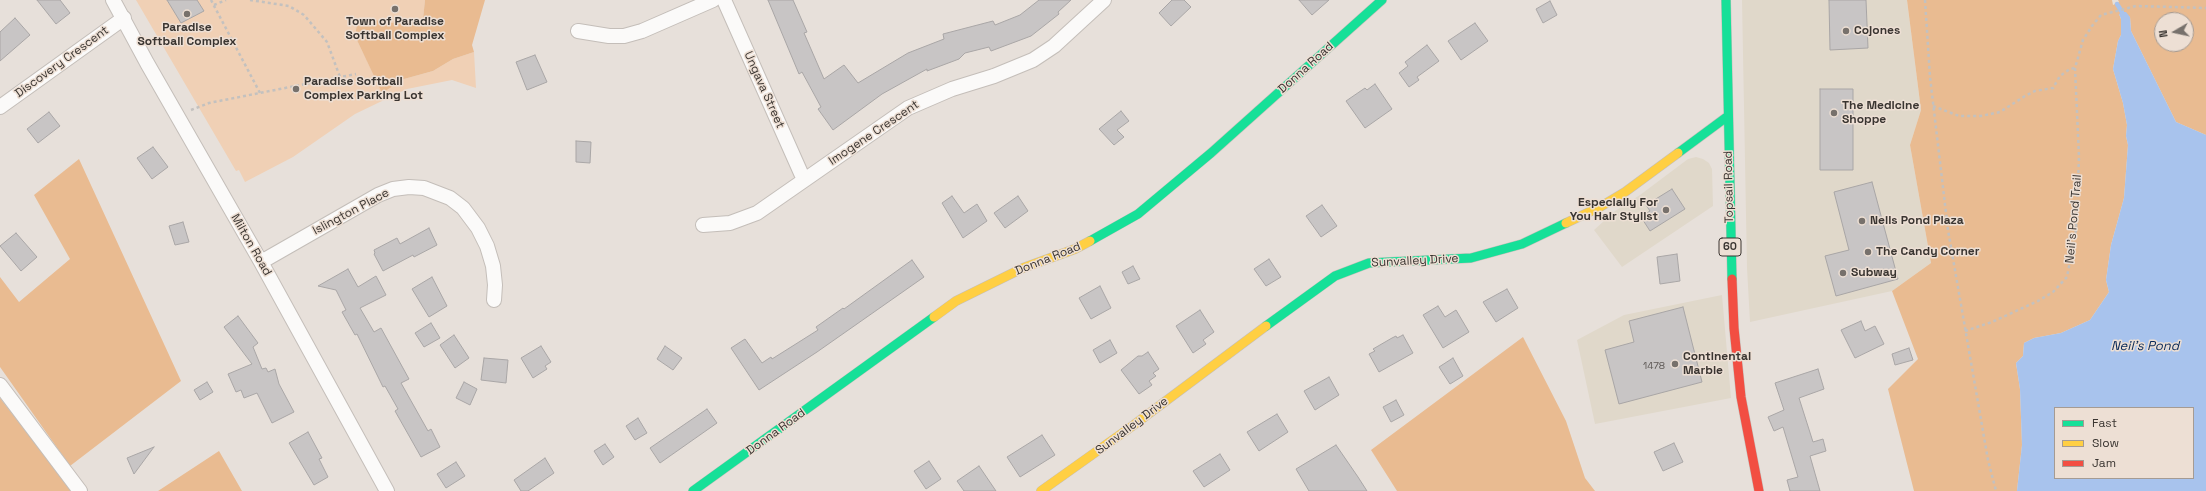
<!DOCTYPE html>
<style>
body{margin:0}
#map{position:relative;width:2206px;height:491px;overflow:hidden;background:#e7e0da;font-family:"Space Grotesk",sans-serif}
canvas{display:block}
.legend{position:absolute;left:2054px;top:407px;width:140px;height:72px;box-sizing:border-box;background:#eddfd4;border:1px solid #a59b93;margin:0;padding:5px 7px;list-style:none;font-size:12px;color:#3a3531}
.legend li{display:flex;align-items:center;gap:8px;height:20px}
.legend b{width:20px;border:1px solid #a59b93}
.north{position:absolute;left:2154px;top:12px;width:40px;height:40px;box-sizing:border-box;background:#eddfd4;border:1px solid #a59b93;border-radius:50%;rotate:261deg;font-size:11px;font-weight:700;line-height:16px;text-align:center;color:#3a3531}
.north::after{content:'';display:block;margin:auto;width:14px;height:18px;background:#77716c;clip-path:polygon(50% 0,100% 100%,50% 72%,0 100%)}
</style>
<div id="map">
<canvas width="2206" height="491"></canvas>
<ul class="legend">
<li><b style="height:5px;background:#16e098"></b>Fast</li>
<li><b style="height:5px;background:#ffcf43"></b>Slow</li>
<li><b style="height:5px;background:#f24e42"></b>Jam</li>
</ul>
<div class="north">N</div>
</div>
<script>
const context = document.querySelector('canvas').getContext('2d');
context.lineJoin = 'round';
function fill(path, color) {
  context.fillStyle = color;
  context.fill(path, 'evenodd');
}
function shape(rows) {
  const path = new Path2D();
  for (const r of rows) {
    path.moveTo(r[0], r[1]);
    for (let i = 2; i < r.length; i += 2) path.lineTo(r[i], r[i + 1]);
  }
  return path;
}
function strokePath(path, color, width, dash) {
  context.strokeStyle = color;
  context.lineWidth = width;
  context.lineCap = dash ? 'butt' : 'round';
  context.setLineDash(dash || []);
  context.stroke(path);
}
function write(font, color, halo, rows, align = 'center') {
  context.font = font + ' "Space Grotesk",sans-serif';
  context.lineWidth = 3;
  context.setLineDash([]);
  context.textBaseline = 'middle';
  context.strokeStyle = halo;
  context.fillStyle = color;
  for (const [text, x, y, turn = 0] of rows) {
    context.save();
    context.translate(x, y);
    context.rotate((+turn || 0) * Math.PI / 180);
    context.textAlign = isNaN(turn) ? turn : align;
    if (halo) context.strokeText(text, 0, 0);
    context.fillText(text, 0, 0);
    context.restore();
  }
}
fill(shape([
 [1742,0,1907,0,1921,110,1910,145,1931,263,1892,291,1750,322,1747,268],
 [1696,157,1703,159,1709,163,1712,169,1713,206,1622,267,1594,230,1615,211,1640,195,1688,159],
 [1722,295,1731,398,1595,424,1577,340,1624,315]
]), '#e0d8ca');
fill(shape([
 [136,0,425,0,423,19,408,19,391,23,376,20,357,24,355,36,382,92,404,79,433,71,453,59,474,52,476,88,452,80,407,89,355,114,293,157,245,182,239,170,236,171]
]), '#f0d0b5');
fill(shape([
 [425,0,485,0,472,45,474,52,453,59,433,71,404,79,382,93,355,36,357,24,376,20,391,23,408,19,423,19],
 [1907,0,2112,0,2113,5,2119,2,2118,0,2206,0,2206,135,2176,122,2131,31,2130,17,2119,14,2121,19,2121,35,2118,41,2113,69,2123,103,2127,125,2126,136,2128,145,2124,198,2111,245,2106,280,2109,292,2090,320,2061,333,2034,338,2024,343,2023,356,2016,363,2020,389,2022,445,2017,491,1914,491,1888,389,1918,359,1892,291,1931,263,1910,145,1921,110],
 [2162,20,2186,20,2186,44,2162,44],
 [79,159,181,381,70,466,0,367,0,277,19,302,70,259,34,195],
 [1523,337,1566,421,1585,478,1595,491,1397,491,1371,450],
 [0,398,72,491,0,491],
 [219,451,242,491,158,491]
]), '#e9bb91');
fill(shape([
 [2122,12,2126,12,2130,17,2131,31,2176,122,2206,135,2206,491,2017,491,2022,445,2020,389,2016,363,2023,356,2024,343,2034,338,2061,333,2090,320,2109,292,2106,280,2111,245,2124,198,2128,145,2126,136,2127,125,2123,103,2113,69,2118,41,2121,35,2121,19,2119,14],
 [2055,408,2193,408,2193,478,2055,478]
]), '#a8c3ed');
strokePath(shape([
 [2117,4,2122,12]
]), '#a8c3ed', 4.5);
const building = shape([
 [37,0,60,0,70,13,56,24,37,0],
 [167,0,197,0,204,11,181,23,167,0],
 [768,0,793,0,807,32,804,33,824,79,844,65,858,83,908,53,944,39,943,34,993,21,995,25,1020,15,1039,0,1071,0,1058,12,1059,14,1031,36,991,51,989,47,965,53,959,59,927,71,927,69,882,94,833,130,818,109,821,107,802,72,799,74,768,0],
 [1172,0,1184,0,1191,7,1171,26,1159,13,1172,0],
 [1299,0,1329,0,1312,15,1299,0],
 [1829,0,1866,0,1868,48,1830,50,1829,0],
 [1550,1,1557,15,1543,23,1536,9,1550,1],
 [15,18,30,35,0,61,0,32,15,18],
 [1475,23,1488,41,1461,60,1448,41,1475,23],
 [1427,45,1439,61,1417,77,1419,80,1409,87,1399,73,1408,66,1405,62,1427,45],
 [535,55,547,82,527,90,516,62,535,55],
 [1375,84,1392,109,1365,128,1346,101,1365,88,1367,90,1375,84],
 [1820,89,1853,89,1853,170,1820,170,1820,89],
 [1121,111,1129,121,1117,130,1124,137,1114,145,1099,129,1121,111],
 [49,112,60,126,38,143,27,129,49,112],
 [576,141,591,142,590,163,576,162,576,141],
 [153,147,168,167,152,179,137,158,153,147],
 [1872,182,1898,279,1836,296,1825,256,1849,250,1834,192,1872,182],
 [1672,189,1685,209,1650,231,1641,217,1650,211,1646,205,1672,189],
 [952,196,964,213,977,204,987,221,963,238,942,203,952,196],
 [1018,196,1028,211,1005,228,994,213,1018,196],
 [1322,205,1337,226,1321,237,1306,216,1322,205],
 [183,222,189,242,175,245,169,226,183,222],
 [429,228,437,245,414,257,413,255,383,271,374,254,375,253,374,250,397,238,400,244,429,228],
 [16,233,37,257,21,271,0,246,16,233],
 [1677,254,1680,281,1660,284,1657,257,1677,254],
 [1269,259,1281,277,1266,286,1254,269,1269,259],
 [912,260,924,277,817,352,759,390,731,348,745,339,762,363,771,357,772,359,818,330,816,327,843,308,844,309,912,260],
 [1133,266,1140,279,1128,284,1122,272,1133,266],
 [348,269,358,287,376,276,386,295,360,308,374,332,381,328,409,379,401,383,428,431,431,429,440,447,421,457,395,411,398,409,385,386,383,387,357,334,355,335,342,312,346,310,336,290,318,286,348,269],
 [432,277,447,306,429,317,412,289,432,277],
 [1100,286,1111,308,1091,319,1079,298,1100,286],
 [1507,289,1518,308,1496,322,1483,302,1507,289],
 [1438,306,1445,317,1456,310,1469,332,1443,348,1423,315,1438,306],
 [1683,307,1702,382,1619,404,1605,350,1634,342,1629,321,1683,307],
 [1200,310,1214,332,1203,340,1206,344,1193,353,1176,326,1200,310],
 [238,316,258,343,253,347,262,369,266,368,268,372,275,369,279,384,294,412,272,423,257,393,244,398,241,390,236,392,228,374,252,364,224,327,238,316],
 [1861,321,1865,331,1875,326,1884,344,1855,358,1841,330,1861,321],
 [431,323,440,338,424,347,415,333,431,323],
 [454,335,469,358,455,368,440,345,454,335],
 [1403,335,1413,353,1379,372,1369,354,1375,351,1373,349,1392,338,1396,336,1397,338,1403,335],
 [1110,340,1117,353,1100,363,1093,350,1110,340],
 [541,346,551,362,545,366,547,369,533,378,521,358,541,346],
 [665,346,682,358,673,370,657,359,665,346],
 [1909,348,1913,360,1895,365,1892,354,1909,348],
 [1148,352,1159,369,1153,373,1156,376,1149,381,1152,385,1139,394,1121,370,1138,356,1142,356,1148,352],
 [484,358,508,360,506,383,481,380,484,358],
 [1453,358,1463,376,1450,384,1439,367,1453,358],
 [1818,369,1824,389,1799,398,1813,442,1823,439,1826,451,1810,456,1820,491,1790,491,1787,480,1798,477,1783,427,1774,431,1768,417,1784,410,1775,383,1818,369],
 [1329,377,1339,395,1315,410,1304,391,1329,377],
 [207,382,213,392,200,400,194,390,207,382],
 [464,382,477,389,470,405,456,398,464,382],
 [1396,400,1404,415,1391,422,1383,407,1396,400],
 [707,409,717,423,660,463,650,448,707,409],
 [1277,414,1288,432,1259,451,1247,432,1277,414],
 [638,418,647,433,635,440,626,426,638,418],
 [308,432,322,458,319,459,328,477,314,485,289,443,308,432],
 [1042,435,1055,455,1020,477,1007,457,1042,435],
 [1674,443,1683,462,1663,471,1654,452,1674,443],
 [605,444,614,457,603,465,594,451,605,444],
 [1336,445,1358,477,1367,491,1309,491,1296,469,1336,445],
 [154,447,134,474,127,458,154,447],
 [1220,454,1230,470,1204,487,1193,471,1220,454],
 [545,458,554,473,528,491,521,491,514,480,545,458],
 [929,461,941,479,926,489,914,471,929,461],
 [456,462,465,476,446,488,437,474,456,462],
 [979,466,996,491,964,491,957,481,979,466]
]);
fill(building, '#c8c5c5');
strokePath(building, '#a9a6a6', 1);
const street = shape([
 [113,0,147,63,261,262,387,491],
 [724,0,804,180],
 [578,31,609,36,624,36,642,31,713,0],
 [0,107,124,18],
 [703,225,730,223,757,213,908,108,952,89,994,76,1033,60,1054,46,1104,0],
 [261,262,378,195,393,189,409,187,424,188,450,198,463,208,478,228,487,246,493,266,495,285,494,300],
 [0,385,80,491]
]);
const fast = shape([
 [1726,0,1732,279],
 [1678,153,1728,116],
 [1090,241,1138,214,1211,153,1382,0],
 [1266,326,1335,276,1369,263,1471,258,1522,244,1566,223],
 [693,491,934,317]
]);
const slow = shape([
 [1566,223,1600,207,1625,192,1678,153],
 [934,317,956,301,1023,268,1075,249,1090,241],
 [1041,491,1131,427,1266,326]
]);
const jam = shape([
 [1732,279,1734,328,1741,397,1759,491]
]);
strokePath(street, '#c4beb9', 16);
strokePath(fast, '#c4beb9', 10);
strokePath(slow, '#c4beb9', 10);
strokePath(jam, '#c4beb9', 10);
strokePath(shape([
 [211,0,260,93],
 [250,0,289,6,304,15,327,42,340,77],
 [1925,0,1930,77,1948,230,1988,460,1996,491],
 [214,5,226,0],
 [1933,106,1959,116,1981,116,2000,112,2025,96,2035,91,2053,88,2060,76,2070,69,2075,68],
 [191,110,209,103,356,74],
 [1965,331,1992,322,2038,301,2053,292,2067,277,2076,230,2079,157,2075,68,2083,40,2092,26,2101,15,2136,6,2206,8]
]), '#c3c1bf', 2.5, [3, 3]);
strokePath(street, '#fbfaf9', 14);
strokePath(fast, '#16e098', 9);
strokePath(slow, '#ffcf43', 9);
strokePath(jam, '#f24e42', 9);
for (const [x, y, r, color] of [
 [395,9,4,"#77716c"],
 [187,14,4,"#77716c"],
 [1846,31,4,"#77716c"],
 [296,89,4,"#77716c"],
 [1834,113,4,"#77716c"],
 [1666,210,4,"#77716c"],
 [1862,221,4,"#77716c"],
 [1868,252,4,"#77716c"],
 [1843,273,4,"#77716c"],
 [1675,364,4,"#77716c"]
]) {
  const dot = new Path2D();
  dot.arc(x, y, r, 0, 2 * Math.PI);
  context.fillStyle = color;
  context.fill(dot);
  strokePath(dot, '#eddfd4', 1.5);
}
write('10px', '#5e5956', null, [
 ["1478",1654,366]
]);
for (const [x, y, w] of [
 [1730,247,22]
]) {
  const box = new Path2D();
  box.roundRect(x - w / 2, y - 9, w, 18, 3);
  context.fillStyle = '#eddfd4';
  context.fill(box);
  strokePath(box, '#3a3531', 1);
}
write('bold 11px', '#3a3531', null, [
 ["60",1730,247]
]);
write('bold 12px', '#3a3531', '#eddfd4', [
 ["Town of Paradise",395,22,"center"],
 ["Softball Complex",395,36,"center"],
 ["Paradise",187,28,"center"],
 ["Softball Complex",187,42,"center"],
 ["Cojones",1854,31],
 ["Paradise Softball",304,82],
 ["Complex Parking Lot",304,96],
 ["The Medicine",1842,106],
 ["Shoppe",1842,120],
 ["Especially For",1658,203,"right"],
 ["You Hair Stylist",1658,217,"right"],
 ["Neils Pond Plaza",1870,221],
 ["The Candy Corner",1876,252],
 ["Subway",1851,273],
 ["Continental",1683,357],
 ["Marble",1683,371]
], 'left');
write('12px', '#3a3531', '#eddfd4', [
 ["Discovery Crescent",62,62,-36],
 ["Donna Road",1306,68,-42],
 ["Ungava Street",764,90,66],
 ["Imogene Crescent",874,133,-34],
 ["Topsail Road",1729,187,-91],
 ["Islington Place",351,212,-28],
 ["Neil's Pond Trail",2074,219,-85],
 ["Milton Road",251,245,60],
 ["Donna Road",1048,259,-22],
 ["Sunvalley Drive",1415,261,-3],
 ["Sunvalley Drive",1132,426,-37],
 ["Donna Road",776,432,-36]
]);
write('italic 13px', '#092959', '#eddfd4', [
 ["Neil's Pond",2145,346]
]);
</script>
